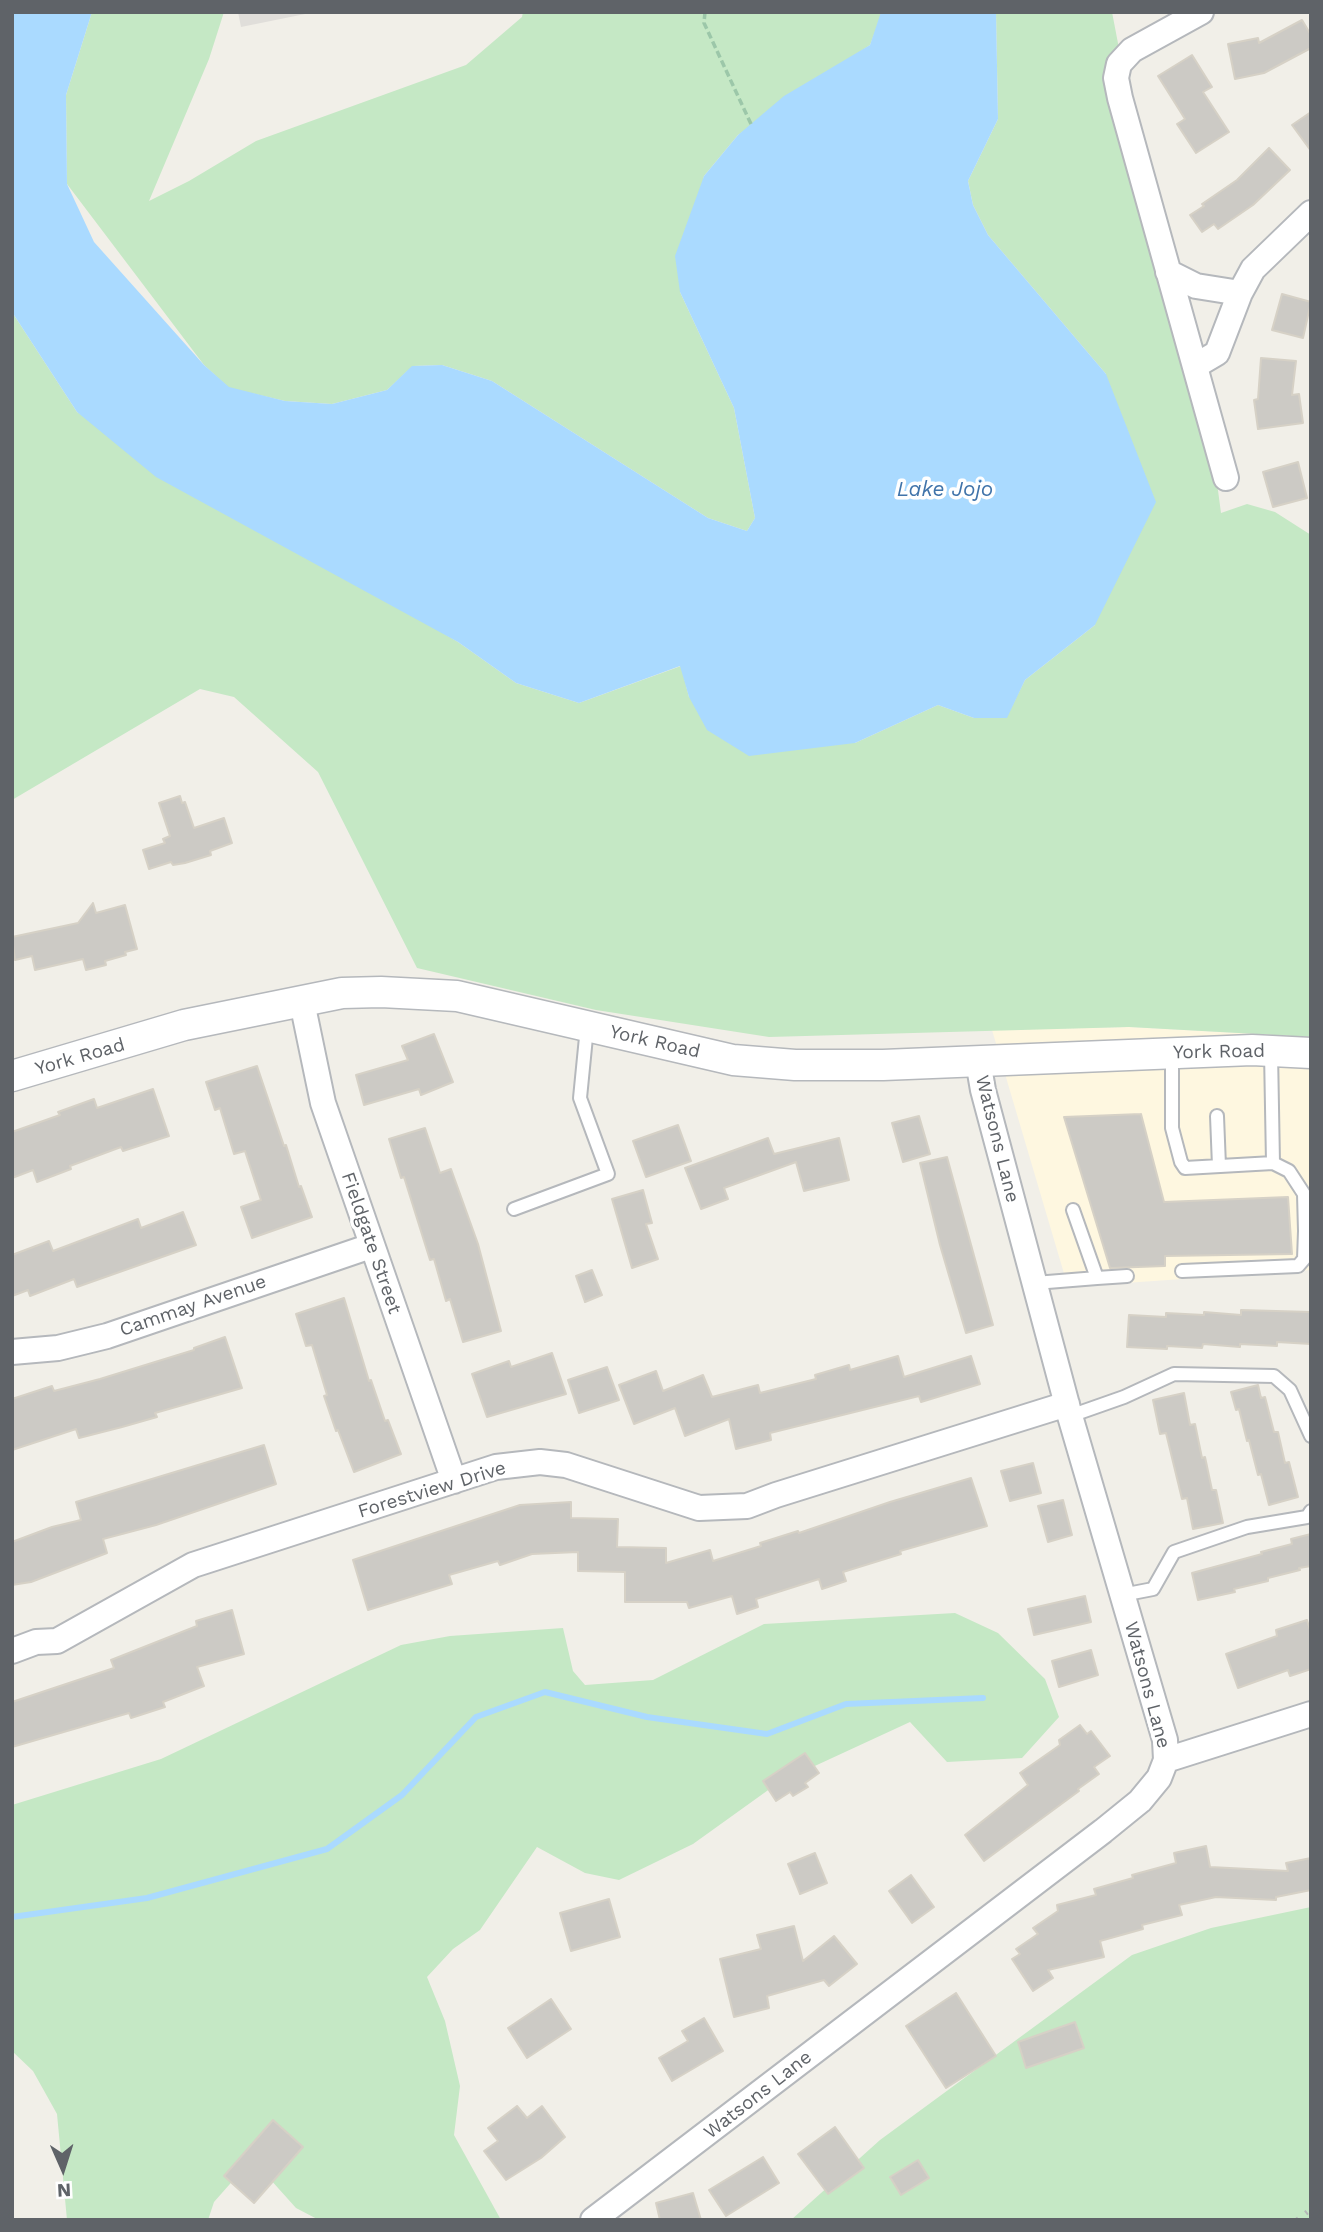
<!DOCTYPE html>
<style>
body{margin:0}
#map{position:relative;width:1323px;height:2232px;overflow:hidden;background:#f1efe8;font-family:"Work Sans",sans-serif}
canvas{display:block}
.frame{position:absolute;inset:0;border:14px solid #5f6368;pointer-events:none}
.north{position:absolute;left:28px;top:2134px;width:70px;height:70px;-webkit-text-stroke:5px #fff;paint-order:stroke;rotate:177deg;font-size:19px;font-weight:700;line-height:28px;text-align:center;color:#5f6368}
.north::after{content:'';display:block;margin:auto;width:24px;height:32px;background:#5f6368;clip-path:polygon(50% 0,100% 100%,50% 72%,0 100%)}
</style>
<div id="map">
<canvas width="1323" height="2232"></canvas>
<div class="frame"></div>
<div class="north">N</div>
</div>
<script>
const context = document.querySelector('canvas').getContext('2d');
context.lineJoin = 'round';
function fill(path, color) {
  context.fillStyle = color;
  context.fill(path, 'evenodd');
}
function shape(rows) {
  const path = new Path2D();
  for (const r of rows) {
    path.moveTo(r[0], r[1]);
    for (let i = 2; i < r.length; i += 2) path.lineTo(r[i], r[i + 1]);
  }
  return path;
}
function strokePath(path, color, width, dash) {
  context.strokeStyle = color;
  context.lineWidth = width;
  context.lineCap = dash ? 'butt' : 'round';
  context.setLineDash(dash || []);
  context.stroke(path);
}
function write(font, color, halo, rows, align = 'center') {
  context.font = font + ' "Work Sans",sans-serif';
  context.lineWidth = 7;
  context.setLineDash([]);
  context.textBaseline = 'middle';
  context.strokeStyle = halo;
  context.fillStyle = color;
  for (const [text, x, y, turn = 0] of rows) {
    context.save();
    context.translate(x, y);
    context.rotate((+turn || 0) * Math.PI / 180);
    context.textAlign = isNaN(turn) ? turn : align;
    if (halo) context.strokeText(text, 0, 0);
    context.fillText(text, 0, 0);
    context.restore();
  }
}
fill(shape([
 [1129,1027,1310,1037,1311,1270,1068,1287,992,1030]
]), '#fef7e0');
fill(shape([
 [238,12,315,12,241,27]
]), '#e0deda');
fill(shape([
 [92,12,224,12,209,59,149,201,189,181,256,141,466,65,522,17,523,12,883,12,870,45,738,135,704,176,680,292,734,408,755,518,747,531,708,518,492,381,442,365,413,366,387,390,332,404,285,401,229,388,204,365,67,184,66,95],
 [996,12,1112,12,1121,59,1205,393,1221,513,1247,504,1275,512,1311,535,1311,1037,1129,1027,769,1037,596,1010,417,968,318,772,234,697,200,689,12,800,12,312,77,412,458,642,516,683,579,703,681,666,689,697,855,743,938,705,974,718,1006,718,1025,680,1095,625,1106,374,988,235,973,205,968,181,998,119],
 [955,1613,998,1633,1045,1679,1059,1717,1022,1758,947,1762,910,1722,778,1783,693,1844,619,1880,585,1873,537,1847,480,1930,453,1949,427,1977,445,2021,460,2086,454,2135,501,2220,319,2220,296,2208,252,2159,214,2202,208,2220,67,2220,57,2114,33,2071,12,2051,12,1805,161,1759,401,1645,450,1636,563,1628,573,1671,585,1685,653,1680,764,1624],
 [1311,1907,1311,2220,791,2220,880,2140,1132,1955,1211,1928]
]), '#c5e8c5');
fill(shape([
 [12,12,92,12,66,95,67,184,94,242,204,365,229,387,285,401,332,404,387,390,412,366,442,365,492,381,708,518,747,531,755,518,734,408,680,292,675,256,704,176,738,135,784,96,870,45,881,12,996,12,998,119,968,181,973,205,988,235,1106,374,1156,502,1095,625,1025,680,1007,718,974,718,938,705,855,743,749,756,707,730,689,697,680,666,579,703,516,683,458,642,156,477,77,412,12,312]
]), '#aadaff');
strokePath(shape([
 [12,1917,147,1898,327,1849,402,1795,476,1717,545,1692,647,1717,767,1734,846,1704,983,1698]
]), '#aadaff', 6);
const building = shape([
 [1302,20,1311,35,1311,48,1264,73,1235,79,1228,44,1258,38,1259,43,1302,20],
 [1192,55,1212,87,1203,92,1229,132,1196,153,1177,124,1185,119,1158,76,1192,55],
 [1311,112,1311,151,1292,125,1311,112],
 [1269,148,1290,170,1253,205,1218,229,1214,224,1202,232,1190,215,1204,206,1202,204,1237,180,1269,148],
 [1282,294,1311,302,1303,338,1272,330,1282,294],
 [1261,358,1296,361,1292,395,1299,394,1303,423,1258,429,1254,400,1258,399,1261,358],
 [1298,462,1307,498,1273,507,1263,472,1298,462],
 [180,796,182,803,185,802,194,828,224,818,232,843,210,851,211,855,185,863,173,865,171,862,149,869,143,850,165,843,163,839,170,836,159,803,180,796],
 [93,903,96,913,125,905,137,949,125,952,126,955,105,961,106,965,86,970,83,959,35,970,32,956,15,960,12,937,78,923,93,903],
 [434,1034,453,1082,421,1095,419,1089,364,1105,356,1075,408,1060,402,1046,434,1034],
 [257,1066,284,1146,286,1145,299,1187,301,1186,312,1217,252,1238,241,1207,261,1200,245,1151,234,1154,220,1108,215,1110,206,1082,257,1066],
 [153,1089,169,1136,123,1151,121,1147,70,1166,71,1169,37,1182,33,1170,12,1178,12,1132,60,1115,58,1112,94,1099,97,1108,153,1089],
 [1141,1114,1164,1202,1288,1197,1292,1254,1165,1256,1165,1266,1110,1268,1064,1117,1141,1114],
 [919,1116,930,1154,903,1162,892,1123,919,1116],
 [678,1125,691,1161,646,1177,633,1141,678,1125],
 [425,1128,440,1173,451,1169,478,1244,501,1331,463,1342,450,1299,446,1301,434,1259,430,1260,404,1177,401,1178,389,1139,425,1128],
 [768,1138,774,1154,839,1138,849,1180,804,1191,796,1162,724,1188,728,1199,701,1209,685,1168,768,1138],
 [947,1157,993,1325,966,1333,940,1245,920,1163,947,1157],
 [643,1190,652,1223,646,1224,658,1259,632,1268,612,1199,643,1190],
 [183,1212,196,1245,77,1287,74,1279,30,1296,28,1290,12,1296,12,1255,49,1241,53,1251,138,1219,141,1228,183,1212],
 [592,1270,602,1295,585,1302,576,1276,592,1270],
 [344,1298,369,1381,371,1380,385,1421,388,1420,401,1454,354,1472,338,1430,336,1431,324,1396,327,1395,312,1345,306,1346,296,1314,344,1298],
 [1241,1310,1311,1312,1311,1344,1277,1342,1277,1346,1240,1344,1240,1347,1203,1344,1202,1348,1167,1346,1167,1349,1127,1347,1129,1315,1166,1317,1166,1313,1204,1315,1204,1312,1241,1315,1241,1310],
 [225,1337,242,1388,155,1413,157,1417,122,1427,79,1438,76,1429,12,1450,12,1399,52,1386,54,1391,100,1379,194,1350,194,1348,225,1337],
 [552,1353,566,1394,487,1417,472,1374,509,1361,511,1367,552,1353],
 [898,1356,904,1377,971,1356,980,1384,921,1402,919,1396,770,1433,771,1440,736,1449,729,1419,685,1436,675,1408,634,1424,619,1385,656,1371,663,1391,703,1375,712,1397,758,1385,760,1393,816,1379,815,1375,849,1365,850,1370,898,1356],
 [607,1367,619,1400,579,1413,568,1380,607,1367],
 [1258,1385,1261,1398,1265,1397,1274,1432,1278,1432,1285,1463,1289,1462,1298,1497,1269,1505,1261,1474,1258,1475,1249,1440,1247,1441,1239,1409,1236,1410,1231,1392,1258,1385],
 [1184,1393,1190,1425,1195,1424,1202,1458,1205,1457,1212,1490,1216,1490,1223,1523,1193,1529,1187,1498,1182,1499,1166,1433,1160,1434,1153,1400,1184,1393],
 [264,1445,276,1484,156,1525,103,1539,107,1553,31,1582,12,1585,12,1542,52,1527,81,1520,76,1502,264,1445],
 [1033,1463,1041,1493,1010,1501,1001,1471,1033,1463],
 [971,1478,987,1526,900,1551,901,1554,843,1572,846,1581,822,1589,819,1579,756,1599,758,1607,737,1614,732,1596,689,1608,687,1602,625,1602,625,1572,578,1571,578,1552,532,1554,500,1565,498,1561,449,1575,452,1584,368,1610,353,1560,520,1505,571,1502,571,1518,618,1519,617,1547,666,1548,666,1563,710,1550,713,1561,761,1546,760,1543,798,1531,799,1533,890,1502,971,1478],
 [1063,1500,1072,1535,1048,1542,1038,1506,1063,1500],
 [1311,1534,1311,1566,1299,1568,1300,1570,1268,1578,1268,1581,1234,1589,1235,1592,1198,1600,1192,1573,1262,1554,1261,1552,1292,1544,1291,1539,1311,1534],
 [1085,1596,1091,1622,1034,1635,1028,1609,1085,1596],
 [232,1610,244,1654,197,1667,204,1686,163,1702,165,1707,131,1718,129,1713,12,1747,12,1702,114,1668,111,1660,197,1626,196,1621,232,1610],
 [1307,1620,1311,1633,1311,1669,1290,1676,1288,1670,1238,1688,1226,1654,1277,1636,1276,1630,1307,1620],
 [1091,1650,1098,1675,1059,1687,1052,1661,1091,1650],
 [1080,1725,1087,1734,1091,1731,1110,1756,1094,1767,1099,1774,1078,1789,1079,1791,984,1861,965,1835,1028,1785,1020,1773,1060,1745,1059,1740,1080,1725],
 [805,1753,819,1773,805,1783,808,1787,793,1796,790,1792,776,1801,763,1781,805,1753],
 [1206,1846,1210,1867,1288,1871,1286,1863,1311,1858,1311,1890,1276,1897,1276,1900,1216,1897,1179,1905,1182,1915,1142,1925,1143,1929,1100,1941,1104,1957,1048,1970,1053,1978,1033,1991,1012,1959,1020,1954,1016,1949,1038,1934,1033,1928,1058,1911,1057,1905,1096,1895,1094,1889,1133,1878,1132,1875,1176,1863,1174,1853,1206,1846],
 [815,1853,827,1883,800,1894,788,1864,815,1853],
 [911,1875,934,1907,912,1923,889,1891,911,1875],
 [609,1899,620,1937,571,1951,560,1913,609,1899],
 [794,1926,803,1961,834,1936,857,1964,829,1986,824,1980,767,1996,769,2008,734,2017,720,1959,761,1949,757,1935,794,1926],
 [956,1993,996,2056,946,2088,906,2026,956,1993],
 [551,1999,571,2029,527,2058,508,2028,551,1999],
 [704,2018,723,2051,672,2081,659,2058,688,2041,682,2031,704,2018],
 [1075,2022,1084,2048,1026,2068,1018,2042,1075,2022],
 [517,2106,527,2118,542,2106,565,2137,541,2158,506,2180,484,2151,498,2141,488,2128,517,2106],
 [273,2120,303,2147,254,2203,224,2176,273,2120],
 [835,2127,864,2168,828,2194,798,2154,835,2127],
 [763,2157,779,2183,726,2216,709,2190,763,2157],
 [918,2160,929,2178,901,2195,890,2177,918,2160],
 [693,2193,701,2220,660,2220,656,2203,693,2193]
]);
fill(building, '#cccac5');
strokePath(building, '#d6d1c6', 2);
const service = shape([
 [1271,1052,1273,1163],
 [1172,1053,1172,1128,1181,1162,1185,1168,1273,1163,1289,1171,1304,1194,1305,1231,1304,1259,1298,1266,1182,1271],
 [1217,1116,1219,1166],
 [514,1209,608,1174,580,1098,587,1027],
 [1097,1278,1127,1276],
 [1035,1283,1097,1278,1073,1210],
 [1070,1416,1124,1397,1174,1374,1274,1376,1290,1390,1311,1436],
 [1122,1595,1153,1589,1174,1552,1247,1527,1307,1517,1311,1511]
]);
const minor = shape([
 [1201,12,1132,50,1119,64,1116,78,1120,98,1226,478],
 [1168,272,1196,286,1240,293],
 [1195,366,1217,353,1240,293,1253,269,1311,213],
 [302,1002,323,1103,454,1481],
 [12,1352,58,1348,107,1336,371,1246],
 [12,1651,36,1642,57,1641,193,1565,496,1467,540,1462,566,1465,699,1508,747,1506,776,1495,1067,1404],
 [1166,1760,1311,1714],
 [593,2220,1103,1831,1140,1801,1159,1778,1166,1760,1165,1740,1070,1416,983,1090,978,1061]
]);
const tertiary = shape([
 [12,1076,184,1025,342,993,381,992,457,996,733,1060,795,1065,883,1065,1252,1050,1311,1053]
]);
strokePath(service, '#b5b8bc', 16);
strokePath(minor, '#b5b8bc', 28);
strokePath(tertiary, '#b5b8bc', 33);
strokePath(shape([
 [705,12,704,23,751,124]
]), '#9cc7a9', 3.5, [7, 3.5]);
strokePath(service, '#fff', 12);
strokePath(minor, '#fff', 24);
strokePath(tertiary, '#fff', 30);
strokePath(shape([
 [1297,2220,1311,2209]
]), '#b6b7b8', 5, [2, 9]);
write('19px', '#5f6368', '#fff', [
 ["York Road",655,1042,13],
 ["York Road",1219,1052,-1],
 ["York Road",80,1057,-16],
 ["Watsons Lane",997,1139,76],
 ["Fieldgate Street",371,1243,71],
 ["Cammay Avenue",193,1306,-19],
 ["Forestview Drive",432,1490,-17],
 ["Watsons Lane",1147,1685,75],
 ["Watsons Lane",758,2095,-38]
]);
write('italic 21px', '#4174aa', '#fff', [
 ["Lake Jojo",945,490]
]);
</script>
